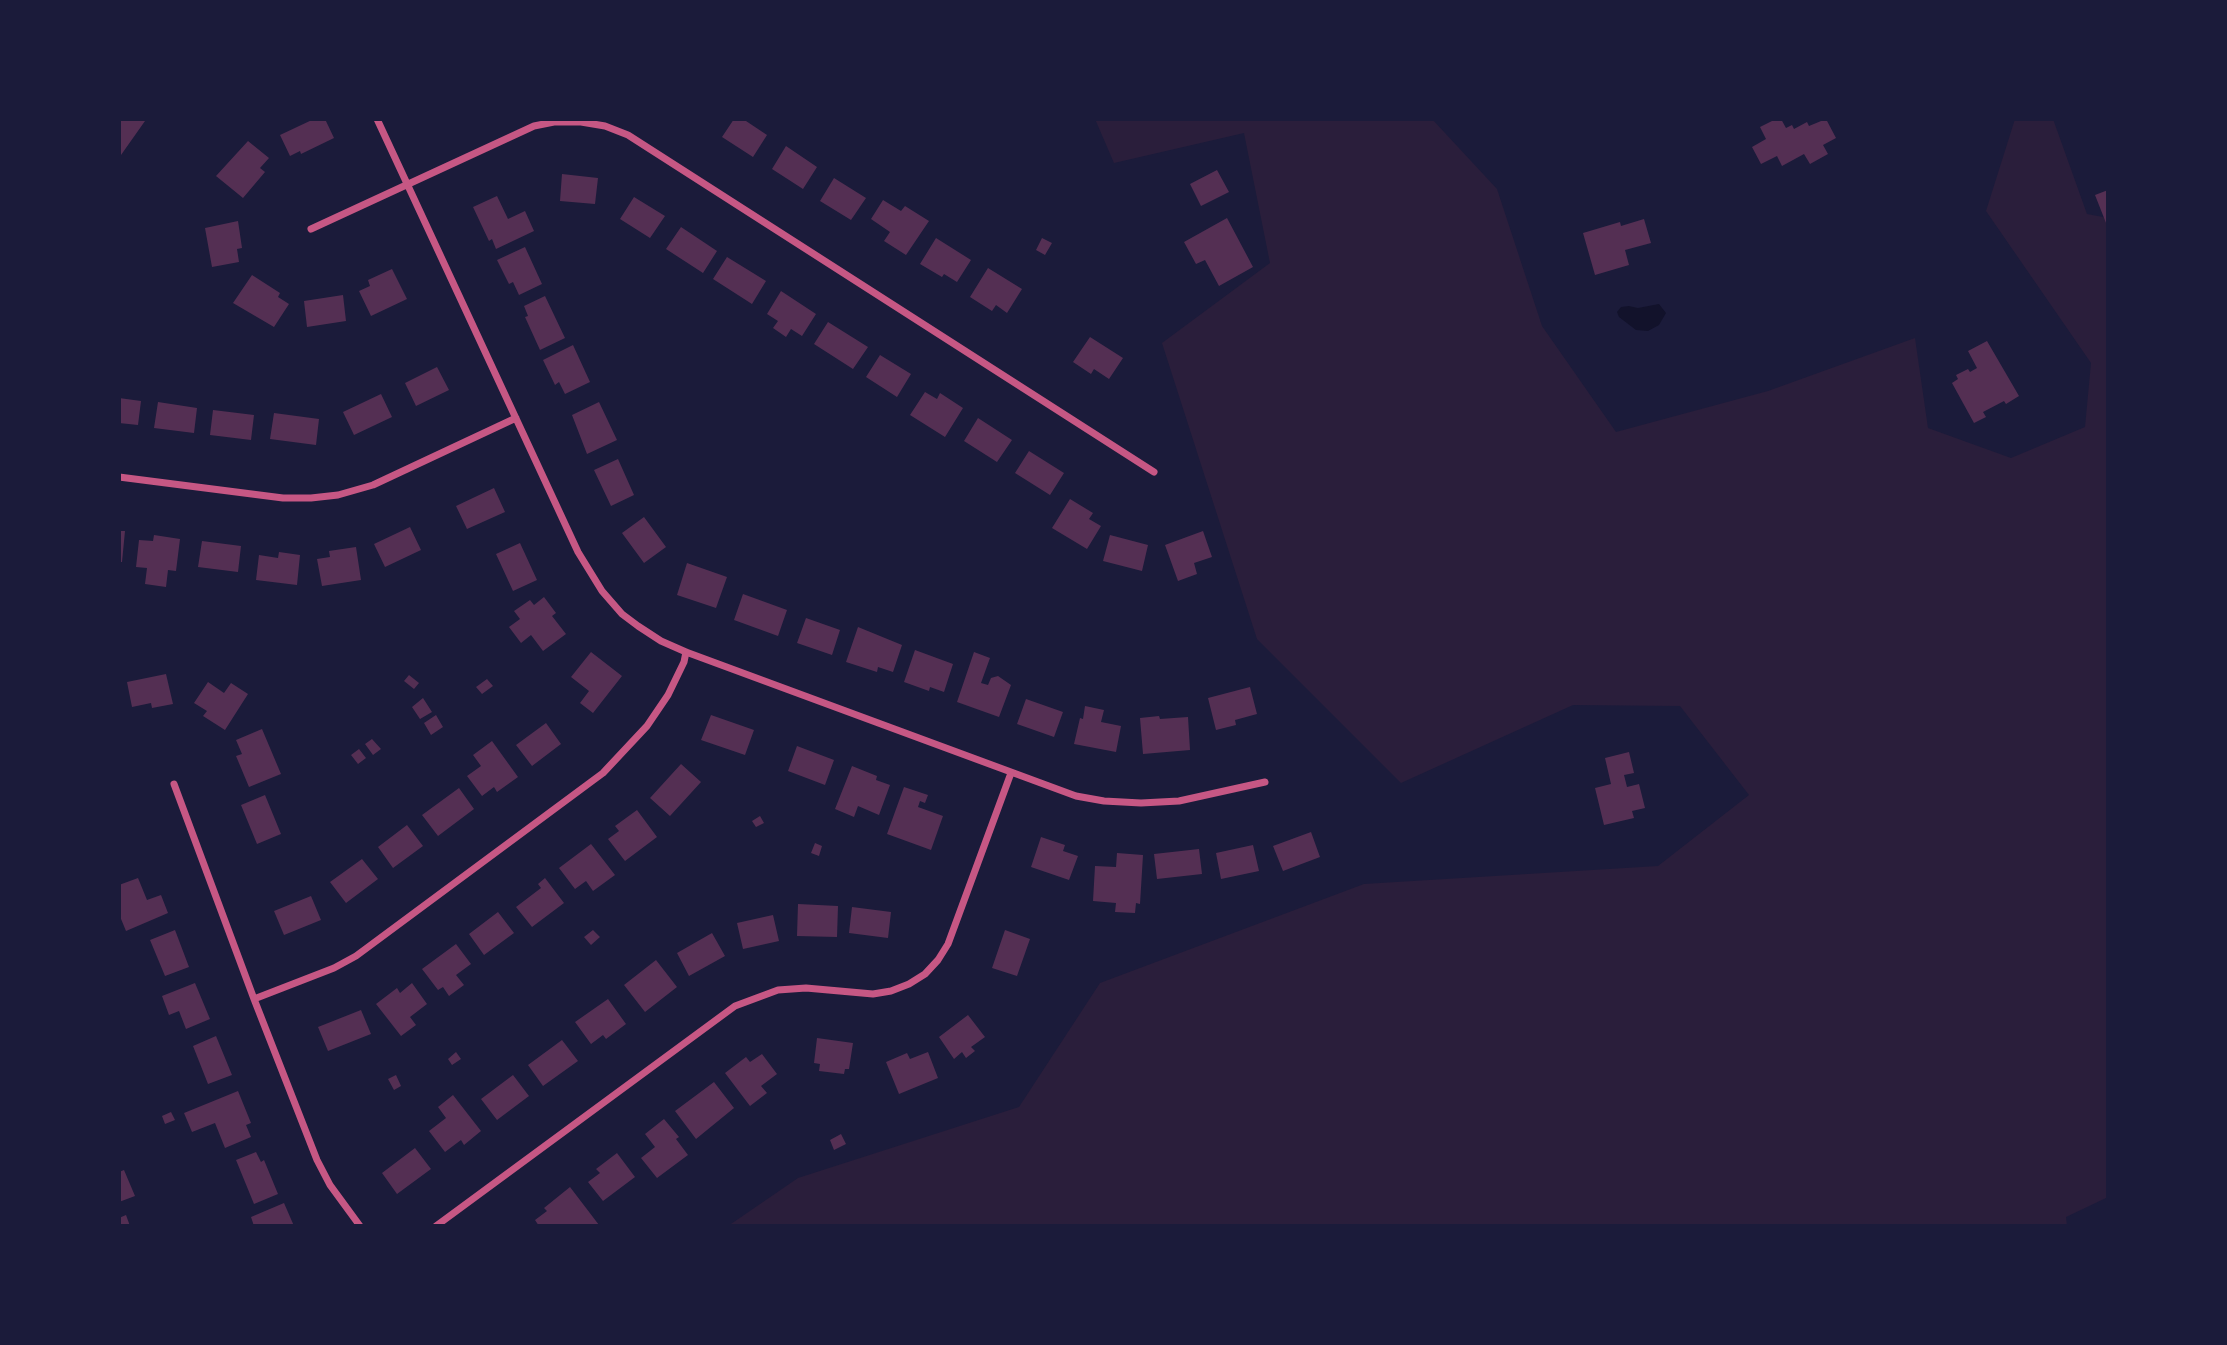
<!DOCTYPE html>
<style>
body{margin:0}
#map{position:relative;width:2227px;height:1345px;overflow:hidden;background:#1b1b3a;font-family:"Golos Text",sans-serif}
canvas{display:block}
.frame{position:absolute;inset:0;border:121px solid #1b1b3a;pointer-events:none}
</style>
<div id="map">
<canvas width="2227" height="1345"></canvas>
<div class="frame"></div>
</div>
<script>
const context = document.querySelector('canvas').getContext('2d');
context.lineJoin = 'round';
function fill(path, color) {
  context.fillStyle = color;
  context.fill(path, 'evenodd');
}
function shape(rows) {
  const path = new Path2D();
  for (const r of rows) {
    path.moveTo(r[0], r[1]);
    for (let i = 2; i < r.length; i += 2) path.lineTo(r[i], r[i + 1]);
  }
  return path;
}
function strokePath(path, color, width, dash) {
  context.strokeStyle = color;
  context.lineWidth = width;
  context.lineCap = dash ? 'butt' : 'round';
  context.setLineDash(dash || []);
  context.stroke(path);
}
fill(shape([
 [1095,119,1432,119,1497,189,1542,326,1616,432,1768,391,1915,338,1928,428,2011,458,2085,427,2091,363,1986,211,2015,119,2053,119,2087,214,2108,218,2108,1197,2066,1217,2067,1226,728,1226,798,1178,1019,1107,1100,983,1364,884,1658,866,1749,795,1680,706,1573,705,1401,783,1257,639,1162,343,1270,263,1244,133,1114,163]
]), '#2a1e3b');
fill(shape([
 [1659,304,1666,313,1659,325,1648,331,1636,330,1619,317,1617,312,1621,307,1629,306,1638,308]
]), '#12122b');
fill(shape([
 [119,119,142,119,145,121,121,155,119,154],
 [314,119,325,119,334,138,301,154,300,151,290,156,280,135],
 [734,119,743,119,767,135,753,157,722,137],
 [1776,119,1781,119,1786,128,1792,125,1794,129,1807,122,1809,126,1826,119,1836,138,1823,145,1828,154,1810,164,1804,154,1782,166,1777,156,1761,164,1752,147,1766,139,1760,127],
 [248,141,269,158,260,168,265,172,243,198,216,176],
 [786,146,817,167,803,189,772,169],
 [1217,170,1229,192,1201,206,1190,184],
 [562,174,598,178,595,204,560,201],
 [834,178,866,198,851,220,820,201],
 [2108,190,2108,228,2095,195],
 [497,196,508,219,525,211,534,231,496,249,492,239,489,241,473,207],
 [634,197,665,216,650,238,620,219],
 [883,200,901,211,905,206,929,221,906,255,884,241,890,232,871,219],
 [1227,218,1253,267,1219,286,1205,260,1196,264,1184,242],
 [1644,219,1651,243,1625,250,1629,265,1595,275,1583,233,1620,222,1621,226],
 [238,221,242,248,237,249,239,262,212,267,205,228],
 [681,227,717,251,703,273,666,249],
 [936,238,971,260,957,282,944,274,942,277,920,264],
 [1042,238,1052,243,1045,255,1036,250],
 [525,247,542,284,519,295,513,282,509,284,497,260],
 [727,257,766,281,752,304,713,279],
 [988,268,1022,289,1007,313,996,305,992,311,970,297],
 [392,269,407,299,371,316,359,291,370,286,368,280],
 [252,275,280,293,278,297,289,304,274,327,233,303],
 [781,291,816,314,802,336,791,329,786,337,773,328,778,321,767,314],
 [343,295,346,321,307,327,304,301],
 [545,296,565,338,540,350,525,317,528,316,524,306],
 [828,322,868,347,853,369,814,344],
 [1090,337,1123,358,1109,379,1094,369,1091,374,1073,362],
 [1987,341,2019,396,2006,404,2004,401,1983,412,1986,417,1974,423,1952,383,1958,379,1956,375,1968,369,1970,372,1977,368,1968,351],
 [573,345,590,382,565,394,559,382,555,385,543,360],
 [880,355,911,374,897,397,866,377],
 [437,367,449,390,416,406,405,383],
 [925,392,937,399,940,393,963,408,945,437,910,415],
 [381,394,392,417,354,435,343,412],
 [119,398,141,401,138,425,119,423],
 [158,402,197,408,194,433,154,428],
 [599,402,617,440,587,454,572,415],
 [213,410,254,415,251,440,210,435],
 [274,413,319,419,316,445,270,439],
 [978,418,1012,440,997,462,964,441],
 [1029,451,1064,473,1050,495,1015,473],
 [618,459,634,495,611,506,594,470],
 [494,488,505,512,467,529,456,506],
 [1070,499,1093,513,1089,519,1101,526,1087,549,1052,528],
 [644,517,666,547,644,563,622,533],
 [410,527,421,550,385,567,374,544],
 [119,531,125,531,122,562,119,562],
 [1203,531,1212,557,1194,563,1197,574,1178,581,1165,545],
 [154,535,180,539,176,571,168,570,166,587,145,584,147,568,136,567,139,540,153,541],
 [1110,535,1148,545,1142,571,1103,561],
 [202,541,241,546,238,572,198,567],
 [520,543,537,580,513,591,496,554],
 [356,547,361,580,322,586,317,559,330,557,329,551],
 [279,552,300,555,297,585,256,580,259,555,278,558],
 [687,563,727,577,716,608,677,595],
 [743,594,787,610,778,636,734,620],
 [544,597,556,613,552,616,566,634,543,651,531,635,521,643,509,627,520,619,514,611,530,600,534,605],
 [806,618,840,630,832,655,797,643],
 [858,627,902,645,893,672,878,667,877,672,846,662],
 [915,650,953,664,944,692,930,687,929,691,904,682],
 [591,652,622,676,593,713,580,703,589,691,571,677],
 [974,652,990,658,981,683,988,685,991,678,998,676,1011,685,999,717,957,702],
 [166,674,173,704,152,708,151,703,132,707,127,682],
 [409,675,419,683,414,689,404,681],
 [487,679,493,686,482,694,476,687],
 [208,682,224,693,231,683,248,694,225,730,203,716,207,711,194,703],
 [1250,687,1257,714,1235,720,1236,725,1216,730,1208,698],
 [423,698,432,712,420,719,412,707],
 [1026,699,1063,712,1054,737,1017,724],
 [1085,706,1104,710,1101,722,1121,726,1116,752,1074,744,1080,718,1083,719],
 [436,715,443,727,431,735,424,723],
 [711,715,754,730,745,755,701,740],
 [1159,716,1160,719,1188,717,1190,750,1143,754,1140,718],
 [546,723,561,744,532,766,516,745],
 [262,729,281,774,249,787,236,756,242,754,236,740],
 [372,739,381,749,373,755,365,744],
 [492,741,518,777,497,792,494,787,482,796,467,776,481,766,473,755],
 [797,746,834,760,825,785,788,771],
 [359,749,366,758,358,764,351,755],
 [1629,752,1634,773,1624,775,1627,787,1639,784,1645,808,1632,811,1634,818,1604,825,1595,788,1611,784,1605,758],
 [681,764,701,782,670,816,650,798],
 [852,766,877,776,876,780,890,785,879,815,858,806,854,817,835,809],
 [904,787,928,795,925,803,920,801,918,807,943,816,931,850,887,834],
 [459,788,474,809,438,836,422,815],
 [265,795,281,834,257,844,241,805],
 [637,810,657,837,625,861,608,839,619,831,615,826],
 [760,816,764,823,756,827,752,821],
 [407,825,423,846,393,868,378,847],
 [1311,832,1320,857,1283,871,1273,846],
 [1041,837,1065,845,1063,851,1078,856,1069,880,1031,867],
 [815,843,822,846,819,856,811,853],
 [591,844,615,875,593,891,586,881,575,889,559,868],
 [1253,845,1259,871,1221,879,1216,853],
 [1199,849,1202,874,1157,879,1154,854],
 [1117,853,1143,855,1140,904,1136,903,1135,913,1115,912,1116,903,1093,901,1095,866,1116,867],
 [362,859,378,879,346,903,330,882],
 [138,878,147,900,161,895,168,913,126,931,119,914,119,885],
 [545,878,564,903,532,927,516,907,541,888,538,884],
 [311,896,321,920,284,935,274,911],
 [798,904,838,906,837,937,797,936],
 [852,907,891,912,888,938,849,933],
 [498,912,514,933,484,955,469,934],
 [773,915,779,941,743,949,737,923],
 [175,930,189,967,165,976,150,940],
 [593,930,600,937,591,945,584,937],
 [1005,930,1030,939,1017,976,992,968],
 [712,933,725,956,689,976,677,953],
 [456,944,471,964,456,975,464,985,449,996,443,987,438,990,422,969],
 [656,960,677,987,645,1012,624,985],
 [195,983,210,1019,186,1029,179,1011,169,1015,162,996],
 [412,983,427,1004,410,1017,416,1025,401,1036,376,1004,397,988,400,993],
 [608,999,626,1024,606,1039,603,1035,591,1044,575,1022],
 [361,1010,371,1034,328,1051,318,1027],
 [968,1015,985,1037,971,1047,975,1051,966,1058,962,1052,954,1059,939,1037],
 [216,1036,232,1075,208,1084,193,1046],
 [817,1038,853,1043,849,1069,845,1069,844,1074,819,1071,820,1064,814,1063],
 [562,1040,578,1061,543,1086,528,1065],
 [456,1052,461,1059,452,1065,448,1059],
 [928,1052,938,1078,899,1094,886,1062,907,1053,910,1059],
 [762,1054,777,1074,761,1086,767,1093,750,1106,725,1073,746,1057,750,1062],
 [396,1075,401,1086,394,1090,388,1079],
 [513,1075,529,1096,497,1120,481,1099],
 [714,1082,734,1108,696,1139,675,1111],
 [238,1091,251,1123,246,1125,251,1137,225,1148,215,1123,192,1132,184,1113],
 [453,1095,481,1131,464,1145,461,1140,445,1152,429,1131,446,1118,438,1107],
 [171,1112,175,1120,165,1124,162,1116],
 [664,1119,679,1137,676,1139,688,1155,657,1178,641,1158,655,1147,645,1134],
 [841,1134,846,1144,834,1150,830,1140],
 [415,1148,431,1169,397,1194,382,1173],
 [256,1152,261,1162,264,1160,278,1194,254,1204,236,1160],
 [617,1153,635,1177,603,1201,588,1182,600,1173,596,1169],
 [124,1170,135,1196,119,1202,119,1172],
 [570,1187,599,1225,539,1226,535,1220,547,1211,544,1208],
 [284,1203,294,1226,254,1226,251,1217],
 [126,1215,130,1226,119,1226,119,1218]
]), '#542f53');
strokePath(shape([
 [377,119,578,552,602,591,622,614,638,626,661,641,686,652,1076,796,1104,801,1141,803,1179,801,1265,782],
 [311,229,534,126,554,122,581,122,605,126,628,135,1154,472],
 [119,477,283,498,311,498,338,495,373,485,516,418],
 [174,784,254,999,317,1160,330,1185,360,1226],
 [254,999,334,968,356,956,603,773,647,726,668,695,684,662,686,652],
 [436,1226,735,1006,778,990,806,988,873,994,891,991,909,984,925,974,938,960,948,944,1011,773]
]), '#c65784', 7);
</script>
